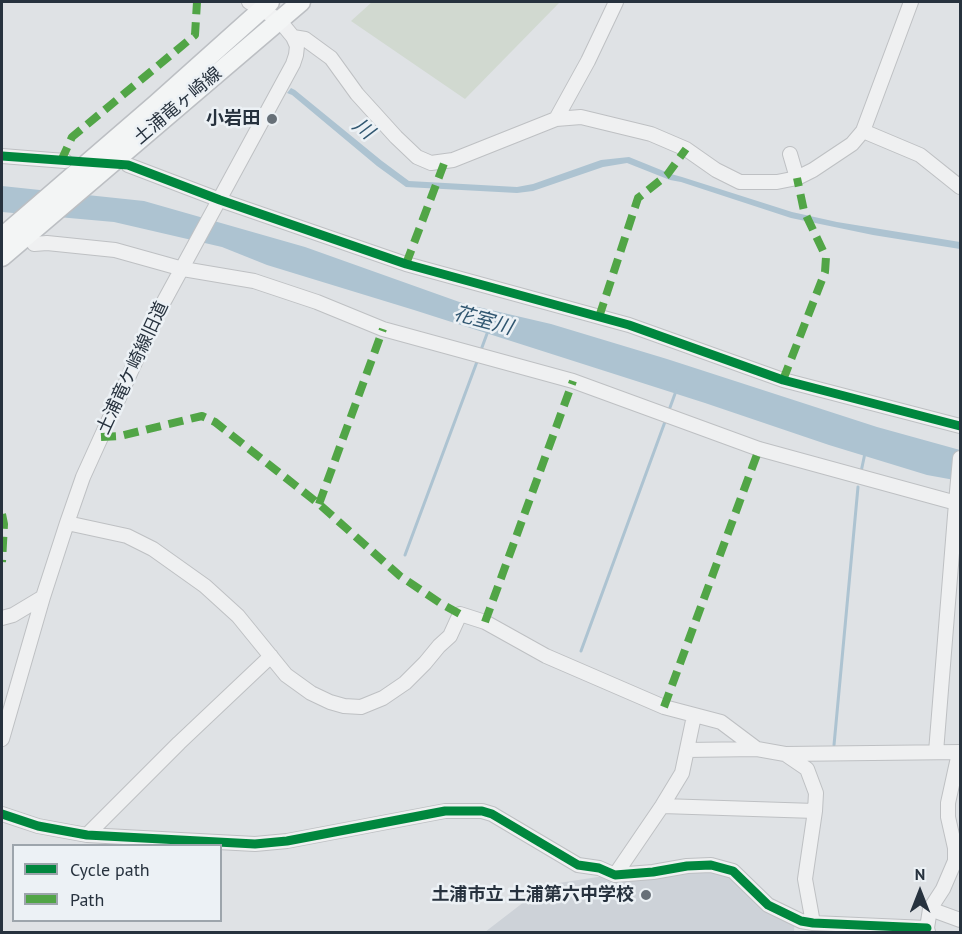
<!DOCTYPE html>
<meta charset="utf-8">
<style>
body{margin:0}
#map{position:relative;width:962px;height:934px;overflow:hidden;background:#dfe2e5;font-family:"PT Sans",sans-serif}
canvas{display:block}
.frame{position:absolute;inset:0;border:3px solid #27323e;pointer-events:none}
.legend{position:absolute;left:12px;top:844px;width:210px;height:78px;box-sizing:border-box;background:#ecf1f5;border:2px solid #9da5ac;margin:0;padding:8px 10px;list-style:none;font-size:18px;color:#27323e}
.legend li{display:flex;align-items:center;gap:12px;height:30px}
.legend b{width:30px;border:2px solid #9da5ac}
.north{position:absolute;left:890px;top:862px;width:60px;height:60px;-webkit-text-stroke:4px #ecf1f5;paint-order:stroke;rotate:0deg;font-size:16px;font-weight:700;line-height:24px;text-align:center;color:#27323e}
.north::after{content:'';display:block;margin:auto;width:21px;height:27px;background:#27323e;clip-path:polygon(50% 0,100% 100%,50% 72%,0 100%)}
</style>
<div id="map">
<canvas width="962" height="934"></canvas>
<div class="frame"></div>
<ul class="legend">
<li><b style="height:8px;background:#00873e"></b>Cycle path</li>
<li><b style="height:8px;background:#51a546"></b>Path</li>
</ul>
<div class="north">N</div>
</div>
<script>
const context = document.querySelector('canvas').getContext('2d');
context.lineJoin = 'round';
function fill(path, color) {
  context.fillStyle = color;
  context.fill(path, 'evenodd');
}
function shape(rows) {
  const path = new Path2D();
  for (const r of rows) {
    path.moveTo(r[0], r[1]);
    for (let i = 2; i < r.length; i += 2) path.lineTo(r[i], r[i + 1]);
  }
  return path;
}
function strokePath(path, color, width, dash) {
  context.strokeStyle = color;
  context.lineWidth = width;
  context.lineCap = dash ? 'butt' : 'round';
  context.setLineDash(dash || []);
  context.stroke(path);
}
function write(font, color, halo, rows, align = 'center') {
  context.font = font + ' "PT Sans","Noto Sans JP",sans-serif';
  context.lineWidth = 5;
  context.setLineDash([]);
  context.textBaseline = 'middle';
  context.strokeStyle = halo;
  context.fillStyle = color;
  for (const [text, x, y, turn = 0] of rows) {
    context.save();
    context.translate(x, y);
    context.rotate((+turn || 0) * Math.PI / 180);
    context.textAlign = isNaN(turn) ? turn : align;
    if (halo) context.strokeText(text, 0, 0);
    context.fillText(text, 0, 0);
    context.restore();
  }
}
fill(shape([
 [733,871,768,905,795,916,794,932,485,932,546,885,604,876]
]), '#cdd2d8');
fill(shape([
 [372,2,560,2,465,99,351,21]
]), '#d1d9d0');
fill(shape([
 [291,88,295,90,382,161,409,181,517,187,533,184,601,160,629,157,671,174,682,177,792,212,837,222,960,242,960,249,873,235,791,218,681,182,670,180,627,163,603,167,533,191,517,193,406,187,377,166,292,95,287,93],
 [2,186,144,201,305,247,465,304,551,324,667,359,877,427,960,450,960,481,927,475,829,445,705,403,414,310,267,265,222,247,114,222,2,212]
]), '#adc3d1');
strokePath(shape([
 [481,350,488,331],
 [668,413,676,391],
 [861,472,865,453],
 [405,555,478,359],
 [581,651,666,419],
 [834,745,858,487]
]), '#adc3d1', 3);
const minor = shape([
 [293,37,305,39,331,58,357,94,396,137,417,157,431,163,453,160,556,119,581,117,651,134,686,149,716,170,740,182,777,182,797,178,813,170,852,144,863,131,911,2],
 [556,119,588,61,616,2],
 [863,131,920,155,960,187],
 [790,154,797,178],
 [2,156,65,161],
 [128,165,220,200,406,264,629,325,783,380,960,426],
 [34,244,47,243,115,250,183,269,254,281,317,302,383,329,573,381,759,449,960,504],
 [67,523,127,536,153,549,205,586,238,616,286,675,311,693,330,702,344,706,361,707,383,698,405,683,425,663,439,646,450,636,460,614,485,622,546,656,664,707,721,722,757,749],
 [2,618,13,615,43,597],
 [2,739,43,597,67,523,83,477,156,316,293,64,296,55,297,46,293,37,279,20,249,2],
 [687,750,757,749,785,754,960,752],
 [936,752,956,503,960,458],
 [785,754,807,769,816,793,815,811,805,879,813,923],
 [662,806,815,811],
 [2,814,38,826,87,835,255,844,287,841,445,811,482,811,492,814,578,865,599,868,615,875,653,872,687,866,711,865,733,871,768,905,801,921,813,923,927,928],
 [87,835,179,743,271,656],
 [615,875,662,806,682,773,694,716],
 [930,909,960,920],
 [928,932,927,928,930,909,943,889,955,861,955,848,948,817,948,803,959,753]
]);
const major = shape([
 [2,237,156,104,270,2],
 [2,257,301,2]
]);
strokePath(minor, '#bec0c3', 16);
strokePath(major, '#bcbfc3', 21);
strokePath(minor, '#eff0f1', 14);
strokePath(major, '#f3f5f5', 18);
strokePath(shape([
 [61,161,72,137,195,35,197,2],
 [406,264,445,161],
 [599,317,638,198,667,175,686,149],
 [783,380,825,272,826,257,804,211,797,178],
 [101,437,120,436,202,416,215,422,319,504,400,576,440,603,460,614],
 [319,504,383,329],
 [2,514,4,524,2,562],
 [485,622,573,381],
 [664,707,759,449]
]), '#51a546', 8, [15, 8]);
strokePath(shape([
 [2,156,128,165,220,200,406,264,629,325,783,380,960,426],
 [2,814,38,826,87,835,255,844,287,841,445,811,482,811,492,814,578,865,599,868,615,875,653,872,687,866,711,865,733,871,768,905,801,921,813,923,927,928]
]), '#00873e', 9);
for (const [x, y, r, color] of [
 [272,119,6,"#677078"],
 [646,895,6,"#677078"]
]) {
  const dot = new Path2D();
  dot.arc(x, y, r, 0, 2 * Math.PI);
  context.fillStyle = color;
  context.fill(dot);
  strokePath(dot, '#ecf1f5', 2);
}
write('18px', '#27323e', '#ecf1f5', [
 ["土浦竜ヶ崎線",178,106,-40],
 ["土浦竜ケ崎線旧道",133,368,-65]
]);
write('bold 18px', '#27323e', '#ecf1f5', [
 ["小岩田",260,119],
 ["土浦市立 土浦第六中学校",634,895]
], 'right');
write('italic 20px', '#315771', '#ecf1f5', [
 ["川",363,129,39],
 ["花室川",483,321,15]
]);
</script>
